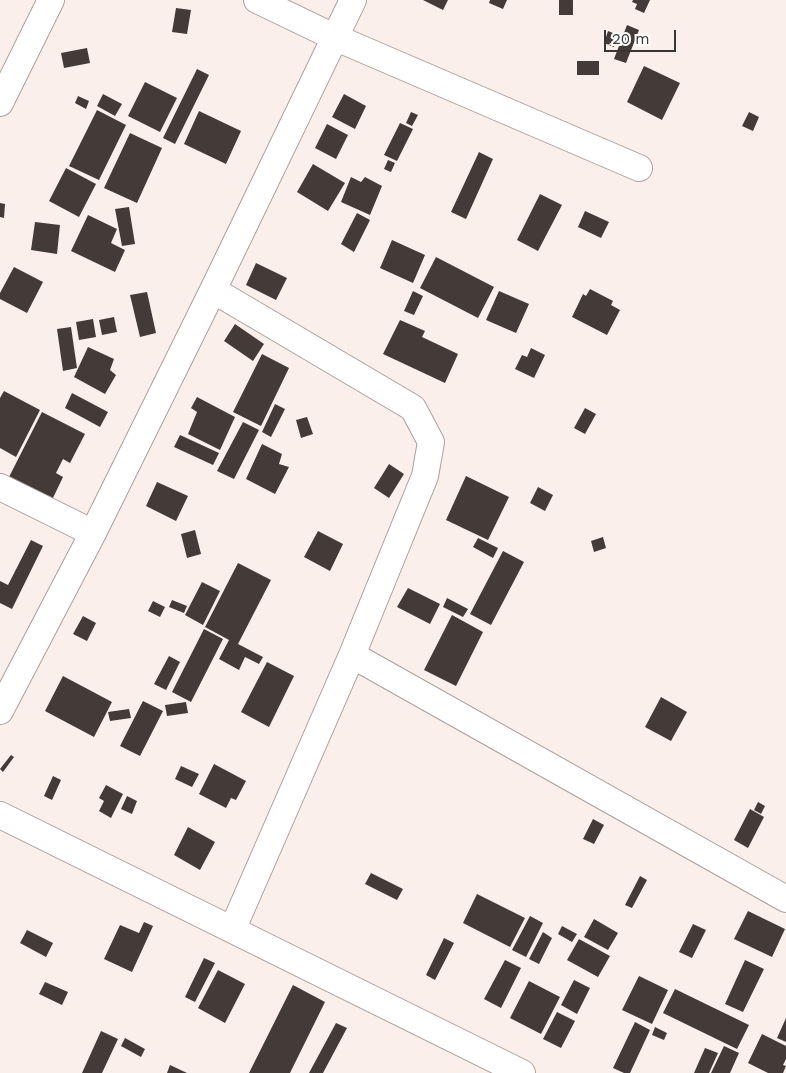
<!DOCTYPE html>
<style>
body{margin:0}
#map{position:relative;width:786px;height:1073px;overflow:hidden;background:#faefea;font-family:"Work Sans",sans-serif}
canvas{display:block}
.scale{position:absolute;left:604px;top:30px;width:72px;height:22px;box-sizing:border-box;border:2px solid #383432;border-top:0;padding-left:6px;font-size:15px;line-height:18px;white-space:nowrap;color:#383432;-webkit-text-stroke:4px #fefefe;paint-order:stroke}
</style>
<div id="map">
<canvas width="786" height="1073"></canvas>
<div class="scale">20 m</div>
</div>
<script>
const context = document.querySelector('canvas').getContext('2d');
context.lineJoin = 'round';
function fill(path, color) {
  context.fillStyle = color;
  context.fill(path, 'evenodd');
}
function shape(rows) {
  const path = new Path2D();
  for (const r of rows) {
    path.moveTo(r[0], r[1]);
    for (let i = 2; i < r.length; i += 2) path.lineTo(r[i], r[i + 1]);
  }
  return path;
}
function strokePath(path, color, width, dash) {
  context.strokeStyle = color;
  context.lineWidth = width;
  context.lineCap = dash ? 'butt' : 'round';
  context.setLineDash(dash || []);
  context.stroke(path);
}
fill(shape([
 [423,0,448,0,443,10],
 [490,0,507,0,503,9,489,3],
 [559,0,573,0,573,15,559,15],
 [633,0,650,0,644,13,635,9,637,4,632,2],
 [176,8,191,10,187,34,172,32],
 [627,25,639,30,626,63,614,59],
 [608,31,618,35,614,47,604,43],
 [87,48,90,63,64,68,61,53],
 [577,61,599,61,599,75,577,75],
 [644,66,680,83,662,120,627,102],
 [197,69,209,75,175,144,163,138],
 [145,82,177,98,160,132,128,116],
 [103,94,122,104,115,116,97,106],
 [344,94,366,106,355,129,332,117],
 [78,96,89,101,86,109,75,103],
 [97,110,126,125,99,180,69,166],
 [199,111,241,131,226,164,184,144],
 [411,112,418,115,412,126,406,123],
 [749,112,759,117,753,131,742,126],
 [400,123,413,129,397,161,384,155],
 [327,124,348,135,336,159,315,148],
 [130,133,162,148,137,203,104,188],
 [479,152,493,159,466,219,451,212],
 [388,160,395,163,391,172,384,169],
 [313,164,345,183,328,211,297,192],
 [66,168,96,184,79,217,49,201],
 [351,177,361,182,365,177,382,186,370,215,341,202],
 [540,194,562,205,538,251,517,240],
 [0,203,5,204,4,218,0,217],
 [129,207,135,244,122,246,115,209],
 [585,211,609,222,601,238,578,227],
 [357,213,370,220,354,252,341,244],
 [88,215,117,229,111,243,125,250,115,272,71,251],
 [35,222,60,225,57,254,31,250],
 [392,240,425,255,413,283,380,268],
 [436,257,494,287,478,318,420,288],
 [256,263,287,278,276,300,246,285],
 [14,267,43,282,27,313,0,299,0,293],
 [590,289,613,301,611,305,620,310,607,335,572,317,583,294,586,296],
 [413,291,423,296,414,315,404,311],
 [499,291,529,304,516,333,486,320],
 [147,292,156,333,140,337,130,295],
 [114,317,117,332,102,335,99,320],
 [93,319,96,337,79,340,76,322],
 [400,320,425,331,422,337,458,354,445,383,383,354],
 [235,324,264,344,253,361,224,341],
 [71,327,77,368,63,371,57,329],
 [88,347,114,359,110,370,116,375,105,394,74,377],
 [531,348,545,355,534,378,515,369,522,355,527,357],
 [262,354,289,368,261,426,233,412],
 [4,391,40,410,16,457,0,448,0,398],
 [72,393,108,412,100,427,65,408],
 [197,397,235,417,220,450,188,434,197,412,191,408],
 [275,404,285,409,271,437,262,432],
 [585,408,596,414,585,434,574,428],
 [42,412,85,434,70,463,63,459,56,473,63,477,52,500,9,477],
 [307,417,313,434,301,438,296,420],
 [243,422,259,430,234,479,217,471],
 [180,435,219,453,213,465,174,447],
 [262,444,282,454,279,464,289,467,275,494,246,479],
 [389,464,404,474,389,498,374,488],
 [466,476,509,497,488,540,446,520],
 [157,482,188,496,176,521,146,506],
 [538,487,553,495,545,511,530,503],
 [195,530,201,554,187,558,181,534],
 [318,531,343,544,330,571,304,557],
 [603,537,606,548,594,552,591,541],
 [478,538,498,548,493,558,473,547],
 [31,540,43,546,12,609,0,603,0,581,8,585],
 [503,551,524,562,491,625,470,614],
 [238,563,271,580,238,644,263,657,259,664,245,657,239,670,219,659,229,640,205,627],
 [202,582,220,591,203,625,185,615],
 [408,588,440,604,430,624,397,607],
 [447,598,468,609,463,617,443,607],
 [172,600,187,606,184,613,169,607],
 [153,601,165,607,160,617,148,611],
 [452,615,483,632,456,686,424,670],
 [83,616,96,623,87,641,73,634],
 [204,629,223,639,191,702,172,692],
 [169,656,180,662,166,690,154,684],
 [267,662,294,676,269,727,241,712],
 [63,676,112,702,94,737,45,711],
 [661,697,687,712,671,741,645,727],
 [143,701,163,711,140,756,120,746],
 [186,702,188,713,167,716,165,705],
 [129,709,131,718,110,721,108,712],
 [11,755,14,757,3,772,0,769],
 [214,764,246,781,236,800,231,798,226,808,199,794],
 [181,766,199,774,192,787,175,779],
 [53,776,61,780,52,800,44,796],
 [106,785,123,794,111,818,99,811,104,801,99,798],
 [127,796,137,801,132,814,121,809],
 [758,802,765,806,761,814,754,810],
 [750,809,764,817,748,848,734,840],
 [593,819,604,825,594,844,583,839],
 [188,827,215,842,200,870,174,855],
 [371,873,403,889,397,900,365,884],
 [640,876,647,880,632,908,625,905],
 [477,894,525,918,510,947,463,923],
 [748,911,785,929,772,957,734,939],
 [530,916,543,923,526,957,512,950],
 [594,919,618,933,608,950,584,937],
 [144,922,153,926,132,972,104,959,120,925,139,933],
 [693,924,706,930,692,958,679,952],
 [562,926,577,934,572,942,558,934],
 [27,930,53,943,46,957,20,943],
 [543,932,552,938,539,964,529,959],
 [444,938,454,943,435,980,426,975],
 [579,939,610,956,598,977,567,960],
 [204,958,215,963,195,1002,185,997],
 [505,960,521,968,501,1008,484,999],
 [745,960,764,969,743,1012,725,1004],
 [218,970,245,984,225,1023,198,1008],
 [639,976,668,990,652,1024,622,1010],
 [574,980,590,988,577,1014,561,1005],
 [529,981,560,997,541,1034,510,1018],
 [45,982,68,992,62,1005,39,994],
 [293,985,325,1002,290,1073,249,1073],
 [675,989,749,1025,737,1049,663,1013],
 [557,1012,575,1021,561,1048,543,1039],
 [786,1018,786,1042,777,1038],
 [635,1022,650,1030,630,1073,624,1073,613,1068],
 [336,1023,347,1028,323,1073,309,1073],
 [655,1027,667,1033,664,1040,652,1035],
 [101,1031,118,1039,102,1073,82,1073],
 [762,1034,786,1046,786,1059,783,1065,786,1066,783,1073,768,1073,748,1063],
 [125,1038,145,1049,141,1057,121,1046],
 [724,1046,739,1053,730,1073,711,1073],
 [705,1048,718,1053,709,1073,694,1073],
 [170,1065,187,1073,167,1073]
]), '#443b38');
const minor = shape([
 [257,0,334,37,639,168],
 [0,103,51,0],
 [213,290,413,408,431,442,425,476,352,655,233,928],
 [0,487,93,533],
 [352,655,786,899],
 [0,711,93,533,213,290,353,0],
 [0,815,522,1073]
]);
strokePath(minor, '#aba09c', 28);
strokePath(minor, '#fff', 26);
</script>
